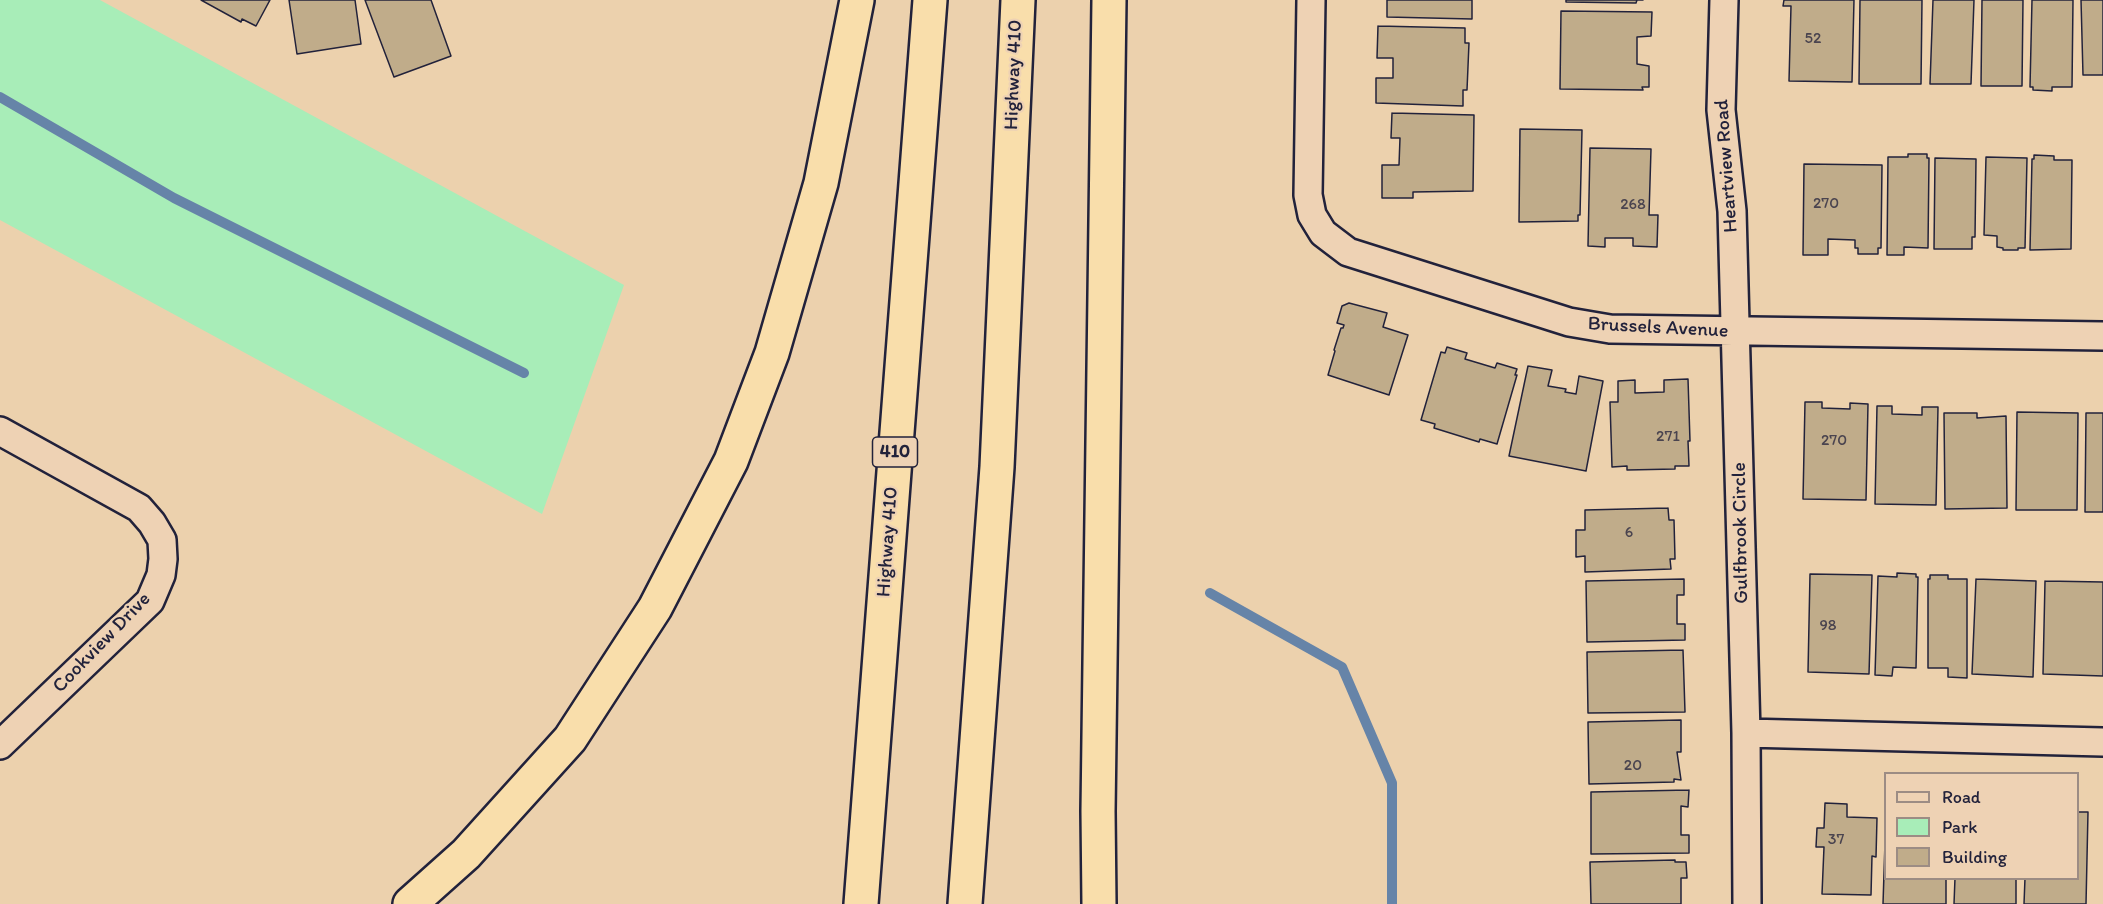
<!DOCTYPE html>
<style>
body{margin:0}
#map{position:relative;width:2103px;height:904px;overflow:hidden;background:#ecd1ad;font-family:Itim,sans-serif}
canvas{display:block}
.legend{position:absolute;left:1884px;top:772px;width:195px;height:108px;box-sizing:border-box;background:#eed2b4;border:2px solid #9c8c84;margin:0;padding:8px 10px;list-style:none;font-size:18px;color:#22223b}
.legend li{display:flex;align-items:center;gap:12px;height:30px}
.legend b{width:30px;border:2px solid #9c8c84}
</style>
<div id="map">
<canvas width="2103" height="904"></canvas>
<ul class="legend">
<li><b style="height:8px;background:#eed2b4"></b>Road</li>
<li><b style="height:16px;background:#a8edb8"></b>Park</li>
<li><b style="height:16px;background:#c0ac8a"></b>Building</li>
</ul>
</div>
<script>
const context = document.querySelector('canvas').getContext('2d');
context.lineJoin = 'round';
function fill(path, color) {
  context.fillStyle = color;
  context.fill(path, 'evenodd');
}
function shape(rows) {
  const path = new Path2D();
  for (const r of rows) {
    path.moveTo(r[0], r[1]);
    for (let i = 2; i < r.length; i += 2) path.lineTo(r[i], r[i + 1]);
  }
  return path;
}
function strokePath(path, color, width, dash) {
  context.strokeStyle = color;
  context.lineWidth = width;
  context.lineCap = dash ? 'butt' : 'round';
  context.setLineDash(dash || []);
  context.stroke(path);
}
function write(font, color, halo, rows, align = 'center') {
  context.font = font + ' Itim,sans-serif';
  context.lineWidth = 4.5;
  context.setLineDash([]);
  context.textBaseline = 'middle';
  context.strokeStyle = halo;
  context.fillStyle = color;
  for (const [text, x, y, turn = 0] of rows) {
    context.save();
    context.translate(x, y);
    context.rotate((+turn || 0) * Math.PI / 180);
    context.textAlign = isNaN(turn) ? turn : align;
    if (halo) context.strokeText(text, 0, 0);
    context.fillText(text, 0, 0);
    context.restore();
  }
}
fill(shape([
 [0,0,100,0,624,285,542,514,0,220]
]), '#a8edb8');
strokePath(shape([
 [0,97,174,198,524,373],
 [1210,593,1342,667,1392,783,1392,904]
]), '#6684a8', 10);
const building = shape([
 [201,0,270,0,256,26,242,19,241,22,201,0],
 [289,0,355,0,361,44,297,54,289,0],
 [365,0,431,0,451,56,394,77,365,0],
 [1387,0,1472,0,1472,19,1387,17,1387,0],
 [1566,0,1643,0,1637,0,1636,3,1566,2,1566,0],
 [1784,0,1854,0,1852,82,1789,81,1791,6,1783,6,1784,0],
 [1860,0,1922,0,1921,84,1859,84,1860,0],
 [1933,0,1974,0,1971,84,1930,84,1933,0],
 [1982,0,2023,0,2022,86,1981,86,1982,0],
 [2032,0,2073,0,2072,87,2052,87,2052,91,2033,90,2033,87,2030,87,2032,0],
 [2081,0,2103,0,2103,75,2083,75,2081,0],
 [1561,11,1652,12,1651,36,1637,37,1637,64,1649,66,1649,87,1642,87,1643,90,1560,89,1561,11],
 [1378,26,1465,28,1465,43,1469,43,1467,90,1463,90,1463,106,1376,103,1376,78,1393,78,1393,58,1377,58,1378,26],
 [1392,113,1474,115,1473,191,1413,192,1413,198,1382,198,1382,165,1399,165,1400,138,1391,138,1392,113],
 [1520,129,1582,130,1580,215,1578,215,1578,221,1519,222,1520,129],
 [1590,148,1651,149,1649,215,1658,215,1657,247,1633,246,1633,238,1605,238,1605,247,1588,246,1590,148],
 [1908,154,1927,154,1927,158,1929,158,1928,248,1904,247,1904,255,1887,255,1888,157,1908,157,1908,154],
 [2034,155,2054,156,2054,160,2072,160,2071,249,2030,250,2032,159,2034,159,2034,155],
 [1986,157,2027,158,2025,248,2018,248,2018,250,2003,250,2003,248,1997,247,1997,236,1984,235,1986,157],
 [1935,158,1976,159,1975,237,1972,237,1972,249,1934,249,1935,158],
 [1804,164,1882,165,1881,248,1878,248,1878,254,1858,254,1858,248,1855,248,1855,240,1828,239,1828,255,1803,255,1804,164],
 [1349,303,1387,313,1383,327,1408,335,1389,395,1328,375,1335,351,1334,350,1341,328,1343,328,1344,325,1337,323,1342,306,1349,303],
 [1447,347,1467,353,1465,359,1495,368,1497,363,1517,369,1515,375,1517,375,1497,444,1480,439,1479,442,1434,428,1435,424,1421,420,1441,352,1445,353,1447,347],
 [1528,366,1552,370,1548,386,1566,389,1565,392,1576,394,1579,376,1603,381,1586,471,1509,456,1528,366],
 [1688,379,1690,441,1688,441,1689,466,1675,466,1675,469,1627,470,1627,466,1612,467,1610,402,1618,402,1618,381,1635,380,1635,393,1664,392,1664,380,1688,379],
 [1805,402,1822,402,1822,408,1850,409,1850,403,1868,404,1866,500,1803,499,1805,402],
 [1877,406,1892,406,1892,414,1922,415,1922,407,1938,407,1936,505,1875,504,1877,406],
 [2017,412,2078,413,2077,510,2016,510,2017,412],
 [1944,413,1977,413,1977,418,2006,416,2007,508,1945,509,1944,413],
 [2086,413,2103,413,2103,512,2085,512,2086,413],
 [1668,508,1669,520,1674,520,1675,559,1670,559,1671,569,1585,572,1585,556,1576,557,1576,530,1585,530,1585,510,1668,508],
 [1897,573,1916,574,1916,577,1918,577,1916,668,1893,667,1892,676,1875,675,1878,576,1897,577,1897,573],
 [1810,574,1872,575,1869,674,1808,672,1810,574],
 [1930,575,1948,575,1948,579,1967,579,1967,678,1948,677,1948,668,1928,668,1928,579,1930,579,1930,575],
 [1684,579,1684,595,1677,595,1677,624,1685,624,1685,640,1587,642,1586,581,1684,579],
 [1976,579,2036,581,2033,677,1972,674,1976,579],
 [2045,581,2103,582,2103,676,2043,674,2045,581],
 [1683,650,1685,712,1588,713,1587,652,1683,650],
 [1681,720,1681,752,1677,752,1681,780,1674,779,1674,782,1589,784,1588,722,1681,720],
 [1689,790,1688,807,1681,806,1681,835,1689,835,1689,853,1591,854,1591,792,1689,790],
 [1825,803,1847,804,1847,817,1877,818,1876,857,1872,856,1871,895,1822,894,1824,847,1816,847,1817,828,1824,828,1825,803],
 [1886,812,1886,878,1946,878,1946,904,1883,904,1886,812],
 [2078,812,2088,812,2086,904,2024,904,2025,878,2078,878,2078,812],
 [1675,860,1675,862,1686,862,1687,878,1681,878,1681,904,1591,904,1590,862,1675,860],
 [1955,878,2016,878,2016,904,1954,904,1955,878]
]);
fill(building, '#c0ac8a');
strokePath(building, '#22223b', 1.5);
const minor = shape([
 [1311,0,1308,195,1312,215,1323,233,1348,252,1569,322,1610,329,2103,336],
 [1724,0,1721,110,1732,211,1746,733,1747,904],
 [0,431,139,508,152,523,162,540,163,559,161,575,150,601,0,745],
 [1746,733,2103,742]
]);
const motorway = shape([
 [410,904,466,854,570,739,655,608,731,461,772,353,821,183,857,0],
 [861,904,930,0],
 [965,904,997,467,1018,0],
 [1099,904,1098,811,1109,0]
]);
strokePath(minor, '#22223b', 32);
strokePath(motorway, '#22223b', 38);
strokePath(minor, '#eed2b4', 27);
strokePath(motorway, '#f9deab', 33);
write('16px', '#4a444f', null, [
 ["52",1813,39],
 ["270",1826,204],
 ["268",1633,205],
 ["271",1668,437],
 ["270",1834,441],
 ["6",1629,533],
 ["98",1828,626],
 ["20",1633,766],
 ["37",1836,840]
]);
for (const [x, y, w] of [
 [895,452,45]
]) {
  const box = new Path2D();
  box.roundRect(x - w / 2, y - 15, w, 30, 4.5);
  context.fillStyle = '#eed2b4';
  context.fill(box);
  strokePath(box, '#22223b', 1.5);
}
write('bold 18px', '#22223b', null, [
 ["410",895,452]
]);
write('20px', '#22223b', '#eed2b4', [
 ["Highway 410",1014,75,-88],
 ["Heartview Road",1727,166,-94],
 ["Brussels Avenue",1658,328,3],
 ["Gulfbrook Circle",1741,533,-91],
 ["Highway 410",888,542,-86],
 ["Cookview Drive",102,643,-46]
]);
</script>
